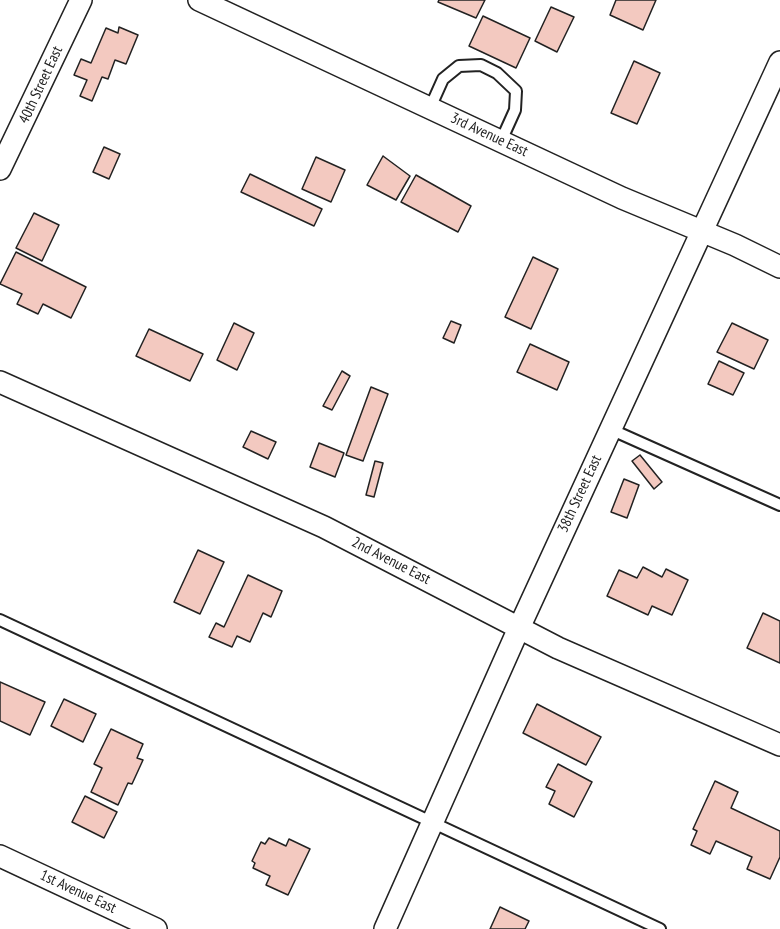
<!DOCTYPE html>
<style>
body{margin:0}
canvas{display:block;background:#fff}
</style>
<canvas width="780" height="929"></canvas>
<script>
const context = document.querySelector('canvas').getContext('2d');
context.lineJoin = 'round';
function fill(path, color) {
  context.fillStyle = color;
  context.fill(path, 'evenodd');
}
function shape(rows) {
  const path = new Path2D();
  for (const r of rows) {
    path.moveTo(r[0], r[1]);
    for (let i = 2; i < r.length; i += 2) path.lineTo(r[i], r[i + 1]);
  }
  return path;
}
function strokePath(path, color, width, dash) {
  context.strokeStyle = color;
  context.lineWidth = width;
  context.lineCap = dash ? 'butt' : 'round';
  context.setLineDash(dash || []);
  context.stroke(path);
}
function write(font, color, halo, rows, align = 'center') {
  context.font = font + ' "PT Sans Narrow",sans-serif';
  context.lineWidth = 4.5;
  context.setLineDash([]);
  context.textBaseline = 'middle';
  context.strokeStyle = halo;
  context.fillStyle = color;
  for (const [text, x, y, turn = 0] of rows) {
    context.save();
    context.translate(x, y);
    context.rotate((+turn || 0) * Math.PI / 180);
    context.textAlign = isNaN(turn) ? turn : align;
    if (halo) context.strokeText(text, 0, 0);
    context.fillText(text, 0, 0);
    context.restore();
  }
}
const building = shape([
 [439,0,485,0,476,18,438,2,439,0],
 [616,0,656,0,643,30,610,15,616,0],
 [551,7,574,17,557,52,535,41,551,7],
 [483,16,530,38,516,68,469,46,483,16],
 [119,27,138,35,126,64,115,60,108,79,102,77,92,101,80,96,87,80,74,75,81,59,91,63,106,28,118,33,119,27],
 [634,61,660,73,637,124,611,113,634,61],
 [104,147,120,154,109,179,93,172,104,147],
 [383,156,410,176,396,200,367,185,383,156],
 [316,157,345,170,331,202,302,189,316,157],
 [250,174,322,209,314,226,241,192,250,174],
 [416,175,471,206,458,232,401,202,416,175],
 [34,213,59,225,42,261,16,248,34,213],
 [16,252,86,287,71,318,43,304,38,314,17,304,22,294,0,284,16,252],
 [533,257,558,269,531,329,505,317,533,257],
 [451,321,461,325,454,343,443,338,451,321],
 [234,323,254,333,237,370,217,360,234,323],
 [732,323,768,340,754,369,717,352,732,323],
 [149,329,203,354,190,381,136,356,149,329],
 [530,344,569,362,557,390,517,372,530,344],
 [719,361,744,373,733,395,708,384,719,361],
 [342,371,350,376,332,410,323,406,342,371],
 [371,387,388,394,363,461,346,455,371,387],
 [251,431,276,442,268,459,243,447,251,431],
 [319,443,344,453,335,477,310,467,319,443],
 [640,455,662,482,654,489,632,461,640,455],
 [375,461,383,463,374,497,366,495,375,461],
 [624,479,639,485,627,518,611,512,624,479],
 [198,550,224,562,200,614,174,602,198,550],
 [643,567,662,577,666,569,688,580,672,615,652,606,648,615,607,596,619,570,637,578,643,567],
 [248,575,282,591,271,617,263,613,250,642,237,636,232,647,209,637,216,623,224,627,248,575],
 [763,613,780,621,780,663,747,648,763,613],
 [0,682,45,702,30,735,0,721,0,682],
 [64,699,96,714,83,742,51,726,64,699],
 [537,704,601,737,586,765,523,733,537,704],
 [111,729,143,744,137,758,143,760,132,784,128,783,118,805,91,792,102,768,94,764,111,729],
 [558,764,592,782,574,817,549,804,555,791,546,787,558,764],
 [715,781,738,792,731,808,780,831,780,857,770,879,747,869,752,857,716,841,710,854,691,845,697,831,693,829,715,781],
 [85,796,117,812,104,838,72,822,85,796],
 [269,838,286,846,289,839,310,849,288,895,266,885,270,876,253,868,255,863,252,861,261,842,265,844,269,838],
 [500,907,529,921,525,929,490,929,500,907]
]);
fill(building, '#f3c9c0');
strokePath(building, '#222', 1.5);
const lane = shape([
 [430,108,443,79,459,66,481,65,497,73,516,91,515,110,501,141],
 [610,429,780,505],
 [0,620,660,929]
]);
const street = shape([
 [199,0,622,198,735,245,780,267],
 [0,169,81,0],
 [0,382,324,527,558,648,780,745],
 [0,856,156,929],
 [385,929,519,628,780,62]
]);
strokePath(lane, '#222', 14);
strokePath(street, '#222', 24);
strokePath(lane, '#fff', 10);
strokePath(street, '#fff', 21);
write('15px', '#222', '#fff', [
 ["40th Street East",41,85,-65],
 ["3rd Avenue East",489,135,25],
 ["38th Street East",580,494,-65],
 ["2nd Avenue East",391,561,27],
 ["1st Avenue East",78,892,25]
]);
</script>
